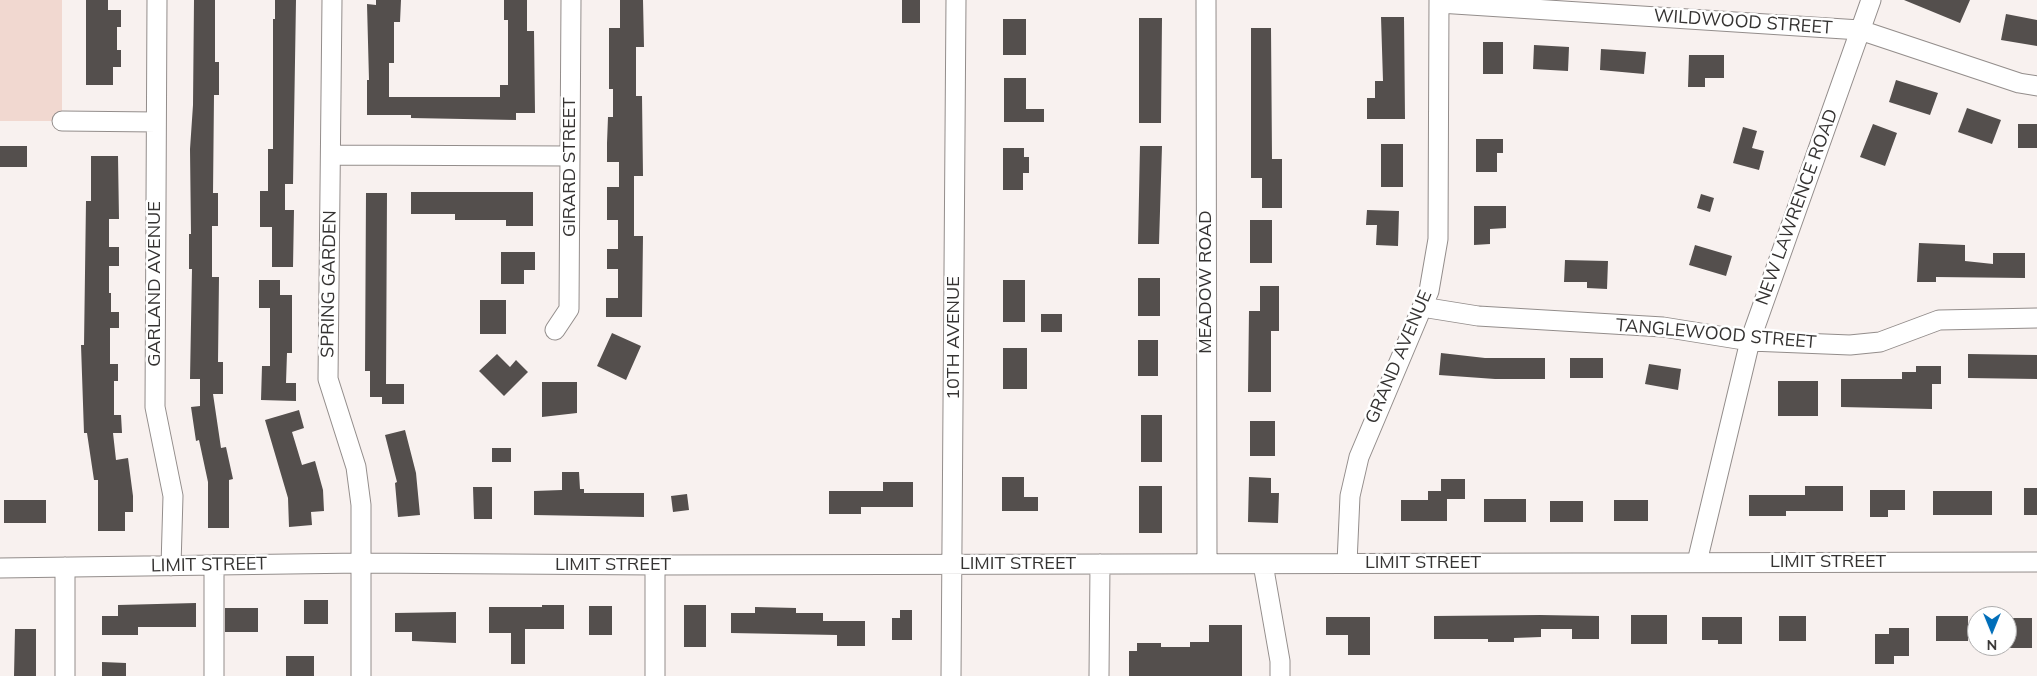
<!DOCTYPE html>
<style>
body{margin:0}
#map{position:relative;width:2037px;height:676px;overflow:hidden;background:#f8f1ef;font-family:Mulish,sans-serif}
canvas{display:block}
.north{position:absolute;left:1967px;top:606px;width:50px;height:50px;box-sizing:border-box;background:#fff;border:1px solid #aeadad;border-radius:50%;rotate:180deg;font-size:14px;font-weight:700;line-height:20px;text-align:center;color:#353332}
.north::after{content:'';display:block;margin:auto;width:18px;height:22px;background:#006eb9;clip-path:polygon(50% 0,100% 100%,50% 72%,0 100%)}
</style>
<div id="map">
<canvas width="2037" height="676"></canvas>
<div class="north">N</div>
</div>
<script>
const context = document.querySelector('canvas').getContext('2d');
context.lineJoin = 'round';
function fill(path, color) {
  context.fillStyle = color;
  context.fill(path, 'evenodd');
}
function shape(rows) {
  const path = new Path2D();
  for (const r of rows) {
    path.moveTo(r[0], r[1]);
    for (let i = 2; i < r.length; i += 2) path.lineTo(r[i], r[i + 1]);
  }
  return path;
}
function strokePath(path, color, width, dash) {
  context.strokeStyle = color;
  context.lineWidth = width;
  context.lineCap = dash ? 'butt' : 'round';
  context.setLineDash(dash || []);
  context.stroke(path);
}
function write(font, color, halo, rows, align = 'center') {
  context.font = font + ' Mulish,sans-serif';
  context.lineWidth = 5;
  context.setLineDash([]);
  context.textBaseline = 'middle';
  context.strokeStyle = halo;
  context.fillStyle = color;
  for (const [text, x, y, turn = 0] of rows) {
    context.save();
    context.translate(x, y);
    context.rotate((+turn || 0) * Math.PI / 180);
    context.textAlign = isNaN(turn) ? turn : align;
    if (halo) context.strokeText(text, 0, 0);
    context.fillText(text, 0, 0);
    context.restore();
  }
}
fill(shape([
 [0,0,62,0,62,121,0,121]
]), '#f1d8d0');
fill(shape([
 [86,0,108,0,108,10,121,10,121,27,117,27,117,50,121,50,121,67,113,67,113,85,86,85],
 [194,0,215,0,215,62,219,62,219,95,214,95,213,193,218,193,218,226,212,226,212,277,219,277,218,362,223,362,223,394,213,394,221,448,226,447,233,479,229,480,229,528,208,528,208,482,199,440,196,441,191,407,200,406,200,379,190,379,192,269,189,269,189,234,191,234,190,149,193,105],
 [275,0,296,0,293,184,285,184,285,210,294,210,293,267,272,267,272,227,260,227,260,191,268,191,268,149,273,149,273,19,275,19],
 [376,0,401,0,400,22,394,22,394,63,389,63,389,97,500,97,500,85,508,85,508,20,504,20,504,0,527,0,527,31,534,31,535,113,516,113,516,120,411,118,411,115,367,115,367,80,369,80,367,4,376,5],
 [620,0,643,0,644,47,636,47,636,96,642,96,643,176,634,176,634,236,643,236,642,317,606,317,606,298,618,298,618,269,607,269,607,249,618,249,618,220,607,220,607,187,619,187,619,162,607,162,607,143,608,117,613,117,613,89,609,89,609,28,620,28],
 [902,0,920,0,920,23,902,23],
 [1904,0,1970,0,1960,23],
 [2006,14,2037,20,2037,46,2001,40],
 [1381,17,1404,17,1405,119,1367,119,1367,98,1375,98,1375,81,1383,81],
 [1139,18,1162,18,1161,123,1139,123],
 [1003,19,1026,19,1026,55,1003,55],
 [1251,28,1271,28,1272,159,1282,159,1282,208,1262,208,1262,178,1251,178],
 [1483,42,1503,42,1503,74,1483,74],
 [1534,45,1569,47,1568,71,1533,69],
 [1601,49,1646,52,1644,74,1600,70],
 [1689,55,1724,55,1724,78,1705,78,1705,87,1688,87],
 [1004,78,1026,78,1026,109,1044,109,1044,122,1004,122],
 [1896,80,1938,93,1930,115,1889,102],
 [1967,108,2001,120,1992,144,1958,132],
 [1873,124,1897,133,1885,166,1860,157],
 [2018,124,2037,124,2037,148,2018,148],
 [1743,127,1757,131,1752,148,1764,151,1759,170,1733,163],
 [1476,139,1503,139,1503,153,1497,153,1497,172,1476,172],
 [1381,144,1403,144,1403,187,1381,187],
 [0,146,27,146,27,167,0,167],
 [1140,146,1162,146,1159,244,1138,244],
 [1003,148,1024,148,1024,157,1029,157,1029,173,1023,173,1023,190,1003,190],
 [91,156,118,156,119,219,109,219,109,247,119,247,119,266,109,266,109,293,111,293,111,312,119,312,119,328,110,328,110,364,118,364,118,381,114,381,114,415,121,415,122,433,113,433,116,460,128,458,133,496,133,512,125,512,125,531,98,531,98,480,94,480,87,433,84,433,81,345,84,345,86,201,91,201],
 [411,192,533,192,533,226,506,226,506,220,455,220,455,214,411,214],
 [366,193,387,193,386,384,404,384,404,404,382,404,382,397,370,397,370,371,365,371],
 [1701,194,1714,198,1710,212,1697,208],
 [1474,206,1506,206,1506,228,1490,229,1490,244,1474,245],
 [1367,210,1399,211,1398,246,1376,245,1377,225,1366,225],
 [1250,220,1272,220,1272,263,1250,263],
 [1919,243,1965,245,1965,261,1993,264,1993,253,2025,253,2025,278,1936,277,1936,282,1917,282],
 [1695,245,1732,256,1726,276,1689,265],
 [501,252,535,252,535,270,524,270,524,284,501,284],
 [1565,260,1608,261,1607,289,1587,288,1587,282,1564,282],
 [1138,278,1160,278,1160,316,1138,316],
 [259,280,280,280,280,295,292,295,292,353,287,353,286,383,296,383,296,401,261,400,262,366,270,366,270,308,259,308],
 [1003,280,1025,280,1025,322,1003,322],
 [1260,286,1279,286,1279,331,1271,331,1271,392,1248,392,1249,311,1260,311],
 [480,300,506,300,506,334,480,334],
 [1041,314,1062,314,1062,332,1041,332],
 [612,333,641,346,626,380,597,366],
 [1138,340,1158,340,1158,376,1138,376],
 [1003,348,1027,348,1027,389,1003,389],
 [1441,353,1485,358,1545,358,1545,379,1495,379,1439,375],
 [497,354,510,367,516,360,528,372,504,396,479,371],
 [1968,354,2037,355,2037,379,1968,378],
 [1570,358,1603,358,1603,378,1570,378],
 [1649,364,1681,369,1678,390,1645,384],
 [1916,366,1941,366,1941,384,1932,384,1932,409,1841,407,1841,379,1902,379,1902,372,1916,372],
 [1778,381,1818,381,1818,416,1778,416],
 [542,382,577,382,577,413,542,417],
 [299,410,304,428,292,432,302,465,315,461,323,490,324,511,311,512,312,525,289,527,288,498,265,420],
 [1141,415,1162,415,1162,462,1141,462],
 [1250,421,1275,421,1275,456,1250,456],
 [405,430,416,473,420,515,398,517,395,483,397,482,385,435],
 [492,448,511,448,511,462,492,462],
 [562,472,579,472,580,489,584,489,584,493,644,493,644,517,534,515,534,491,562,490],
 [1002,477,1024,477,1024,497,1038,497,1038,511,1002,511],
 [1249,477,1271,478,1271,493,1279,493,1278,523,1248,522],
 [1441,479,1465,479,1465,499,1447,499,1447,521,1401,521,1401,500,1428,500,1428,491,1441,491],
 [883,482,913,482,913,507,861,507,861,514,829,514,829,491,883,491],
 [1139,486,1162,486,1162,533,1139,533],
 [1805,486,1843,486,1843,511,1786,511,1786,516,1749,516,1749,495,1805,495],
 [473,487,492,487,492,519,474,519],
 [2024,488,2037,488,2037,515,2024,515],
 [1870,490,1905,490,1905,510,1888,510,1888,517,1870,517],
 [1933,491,1992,491,1992,515,1933,515],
 [687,494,689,510,673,512,671,496],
 [1484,499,1526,499,1526,522,1484,522],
 [4,500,46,500,46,523,4,523],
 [1614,500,1648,500,1648,521,1614,521],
 [1550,501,1583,501,1583,522,1550,522],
 [304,600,328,600,328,624,304,624],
 [196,603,196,627,138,627,138,635,102,635,102,616,118,616,118,605],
 [542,605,564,605,564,629,525,629,525,664,511,664,511,633,489,633,489,607,542,607],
 [684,605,706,605,706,647,684,647],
 [589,606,612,606,612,635,589,635],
 [755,607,796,608,796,613,823,613,823,621,865,621,865,646,837,646,837,635,731,633,731,613,755,613],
 [225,608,258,608,258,632,225,632],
 [900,610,912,610,912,640,892,640,892,618,900,618],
 [456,612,456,643,412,641,412,632,395,632,395,613],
 [1540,615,1599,616,1599,639,1572,639,1572,629,1541,629,1541,637,1514,638,1514,642,1488,642,1488,639,1434,639,1434,616],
 [1631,615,1667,615,1667,644,1631,644],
 [1779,616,1806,616,1806,641,1779,641],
 [1936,616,1968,616,1968,641,1936,641],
 [1326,617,1370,617,1370,655,1348,655,1348,635,1326,635],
 [1702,617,1742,617,1742,644,1718,644,1718,640,1702,640],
 [2007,618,2032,618,2032,648,2007,648],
 [1209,625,1242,625,1242,676,1129,676,1129,651,1137,651,1137,643,1161,643,1161,647,1190,647,1190,642,1209,642],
 [1889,628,1909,628,1909,656,1894,656,1894,664,1875,664,1875,634,1889,634],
 [15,629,36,629,36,676,14,676],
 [286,656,314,656,314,676,286,676],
 [102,662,126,663,126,676,102,676]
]), '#544f4d');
const minor = shape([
 [157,0,155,407,173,496,171,566],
 [332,0,328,379,356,467,361,505,361,676],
 [1206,0,1207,564],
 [1439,3,1860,30,2019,83,2037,86],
 [62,121,156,122],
 [331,155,569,156],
 [1422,307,1478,316,1663,327,1750,341,1850,345,1880,342,1939,320,2037,318],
 [555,330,569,309,571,0],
 [1697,562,1750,341,1871,0],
 [1347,563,1350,496,1359,457,1429,291,1438,239,1439,0],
 [1263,564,1280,661,1280,676],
 [0,568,361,563,655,565,2037,562],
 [65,676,65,567],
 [214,676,214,565],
 [655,676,655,565],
 [951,676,956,0],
 [1099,676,1100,564]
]);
strokePath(minor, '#938d8b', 21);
strokePath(minor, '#fff', 19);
write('18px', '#353332', '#fff', [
 ["WILDWOOD STREET",1743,22,4],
 ["GIRARD STREET",570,167,-90],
 ["NEW LAWRENCE ROAD",1797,207,-70],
 ["MEADOW ROAD",1206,282,-90],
 ["GARLAND AVENUE",155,284,-90],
 ["SPRING GARDEN",329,284,-89],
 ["TANGLEWOOD STREET",1716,334,5],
 ["10TH AVENUE",954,338,-90],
 ["GRAND AVENUE",1399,357,-67],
 ["LIMIT STREET",1828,562],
 ["LIMIT STREET",1423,563],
 ["LIMIT STREET",1018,564],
 ["LIMIT STREET",209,565,-1],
 ["LIMIT STREET",613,565]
]);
</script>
